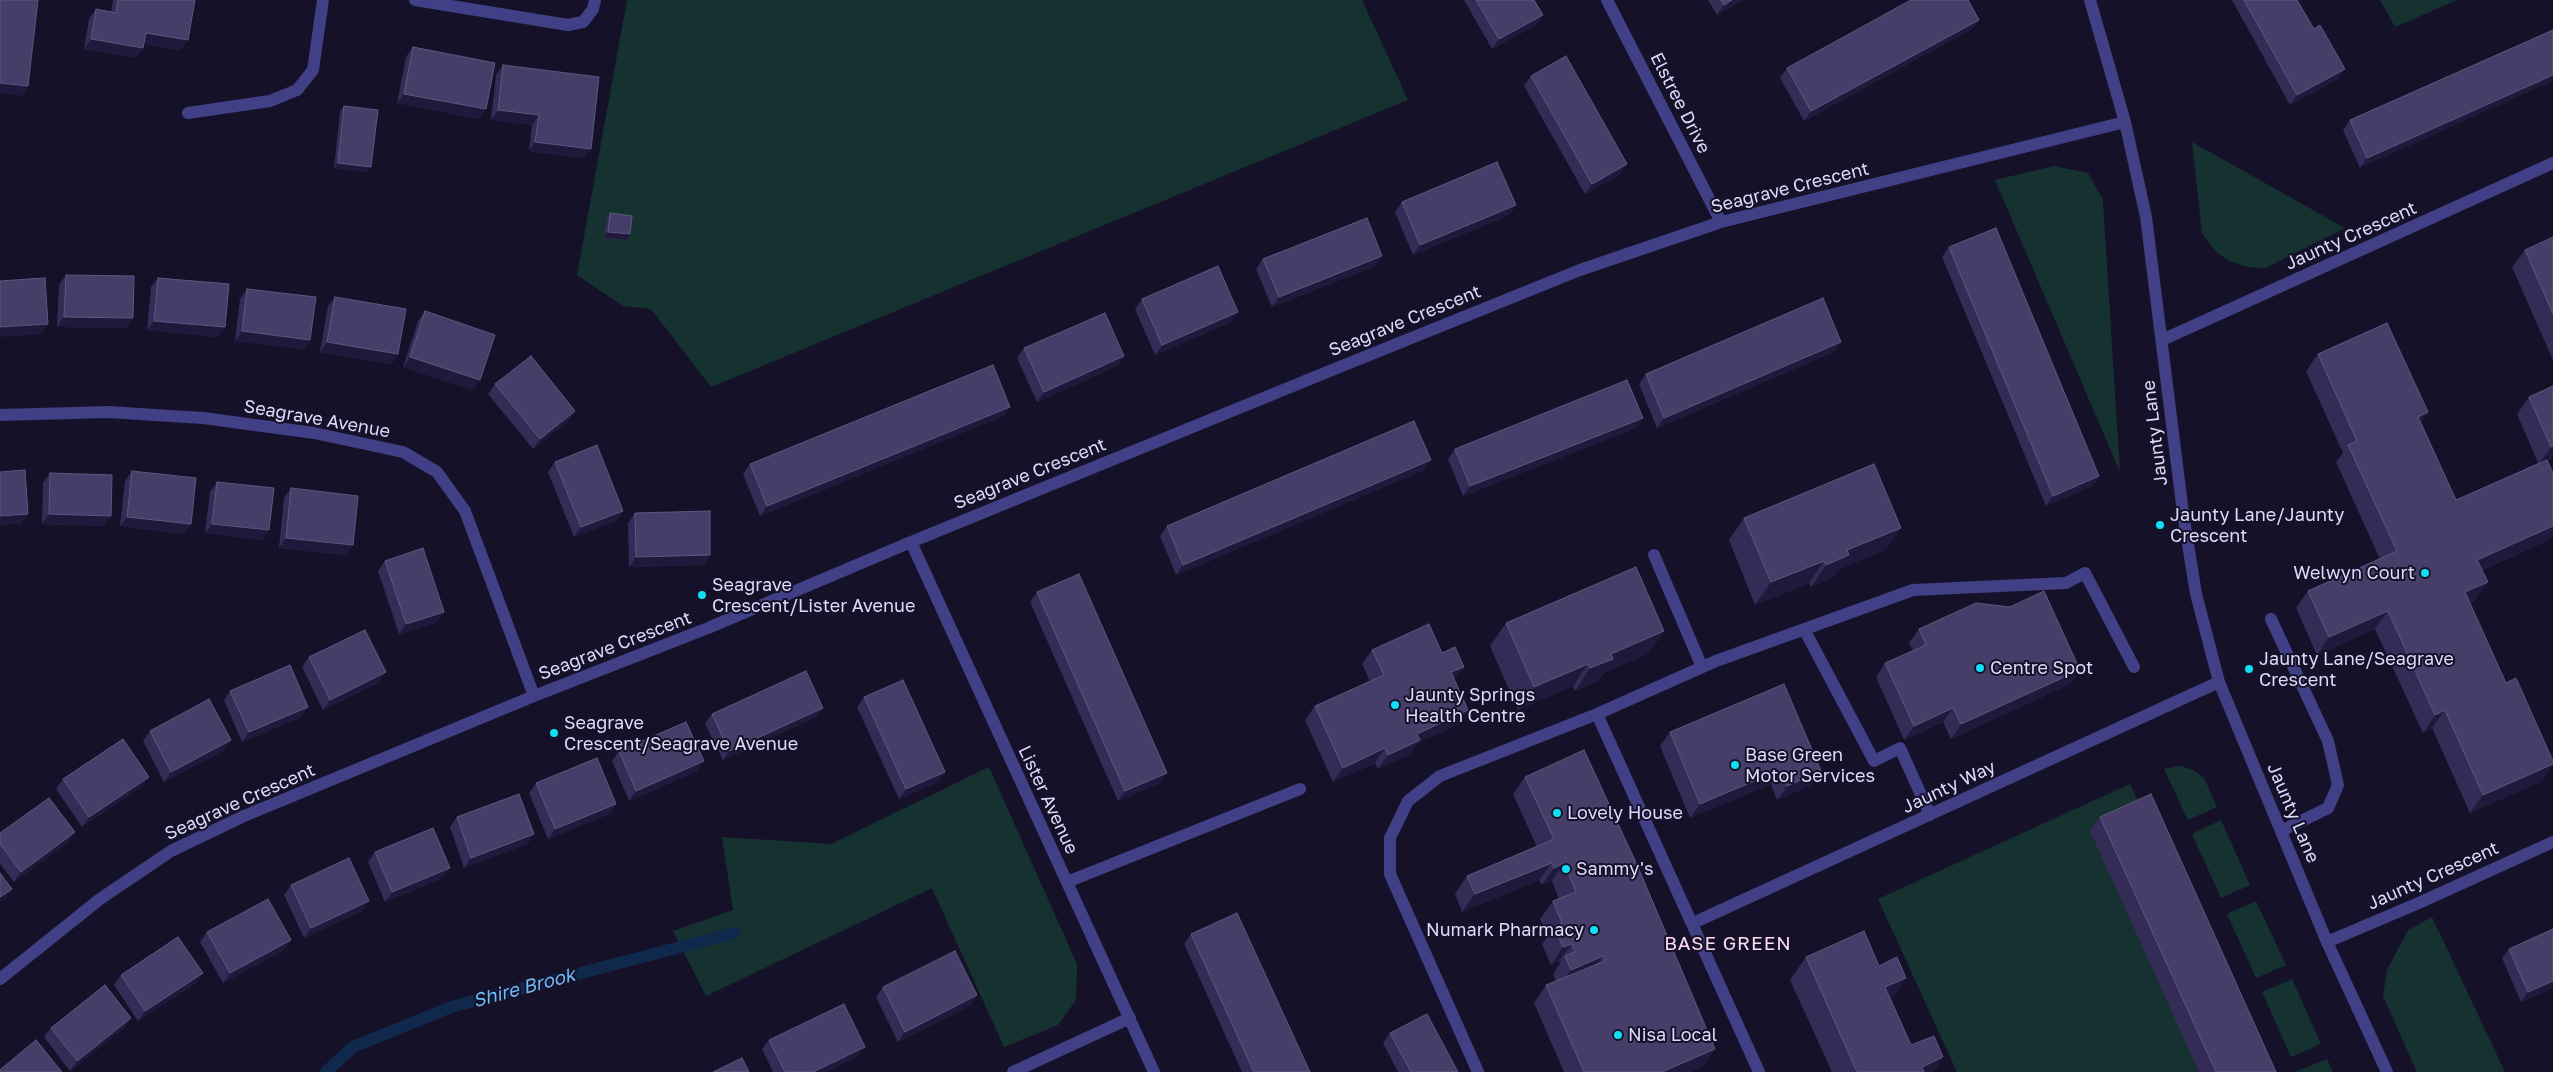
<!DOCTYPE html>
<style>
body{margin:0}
canvas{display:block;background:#151128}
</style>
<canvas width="2553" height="1072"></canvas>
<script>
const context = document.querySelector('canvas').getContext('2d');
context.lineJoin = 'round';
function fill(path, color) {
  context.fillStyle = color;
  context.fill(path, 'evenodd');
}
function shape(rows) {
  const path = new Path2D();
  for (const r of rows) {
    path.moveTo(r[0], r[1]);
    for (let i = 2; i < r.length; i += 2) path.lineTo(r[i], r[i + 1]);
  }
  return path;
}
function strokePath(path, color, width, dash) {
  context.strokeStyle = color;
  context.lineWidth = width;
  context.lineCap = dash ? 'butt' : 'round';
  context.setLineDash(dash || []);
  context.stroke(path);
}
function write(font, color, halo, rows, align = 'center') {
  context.font = font + ' "Golos Text",sans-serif';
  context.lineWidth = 4;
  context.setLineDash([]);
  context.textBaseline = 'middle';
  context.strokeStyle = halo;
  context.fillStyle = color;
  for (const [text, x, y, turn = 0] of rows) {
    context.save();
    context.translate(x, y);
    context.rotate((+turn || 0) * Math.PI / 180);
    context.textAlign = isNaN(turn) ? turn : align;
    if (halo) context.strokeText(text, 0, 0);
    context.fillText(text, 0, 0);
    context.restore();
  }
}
fill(shape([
 [627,0,1362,0,1408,100,711,387,651,309,623,306,577,275],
 [2380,0,2457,0,2395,27],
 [2192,142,2345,228,2265,268,2248,267,2230,261,2216,252,2202,233],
 [2054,166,2088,173,2103,200,2120,472,1995,180],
 [2179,766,2193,770,2204,778,2217,807,2188,820,2164,769],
 [989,767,1077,964,1076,1000,1058,1025,1004,1047,932,888,706,996,673,931,733,910,722,837,831,844],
 [2130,784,2141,808,2199,1072,1957,1072,1878,899],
 [2221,820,2250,885,2221,898,2192,834],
 [2256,901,2286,965,2256,978,2227,914],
 [2432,917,2505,1072,2417,1072,2383,996,2387,970,2408,930],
 [2292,979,2321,1044,2291,1057,2262,992],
 [2327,1059,2333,1072,2295,1072]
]), '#153231');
strokePath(shape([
 [326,1072,353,1047,451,1007,734,933]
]), '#11284d', 12);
strokePath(shape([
 [415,0,568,25,583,22,593,9,595,0],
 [1607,0,1721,222],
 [2090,0,2125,122,2146,217,2183,513,2196,594,2219,682,2327,942,2387,1072],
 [188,113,270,101,297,90,313,70,323,0],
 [2162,340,2553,163],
 [0,415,108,412,203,418,314,433,403,452,437,472,465,511,534,696],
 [911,542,1154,1072],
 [1654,555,1702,667],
 [2271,619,2328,741,2338,785,2328,808,2281,831],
 [1804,629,1874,761,1900,748,1930,815],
 [1067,882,1300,789],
 [1693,923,2219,682],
 [2327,942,2421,902,2553,842],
 [0,979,100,899,171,851,244,816,534,696,708,628,911,542,1337,368,1580,270,1721,222,2125,122],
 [1013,1072,1130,1018],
 [1478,1072,1390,874,1390,838,1408,801,1440,776,1597,714],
 [1759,1072,1597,714,1716,661,1913,590,2066,583,2085,573,2134,667]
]), '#413f85', 12);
fill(shape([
 [113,0,195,0,181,50,144,44,143,48,136,58,84,49,89,19,96,9,111,12],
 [1464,0,1534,0,1536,25,1492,49],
 [1708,0,1743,0,1717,15],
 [2232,0,2297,0,2338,79,2290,105],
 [1979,20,1972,29,1804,121,1780,78,1787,68],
 [2553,30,2360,168,2343,130,2350,120],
 [413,47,480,119,397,103,406,57],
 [503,65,584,158,529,151,532,125,491,120,496,75],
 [1531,76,1620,174,1585,194,1524,86],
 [344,106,367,172,334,168,340,111],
 [1402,202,1516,205,1509,215,1413,255,1395,212],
 [610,213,630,234,626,240,604,237,607,218],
 [2553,237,2553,360,2512,267,2525,250],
 [1949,247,2099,476,2092,486,2046,506,1942,257],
 [1263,259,1375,266,1272,307,1256,269],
 [66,275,133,318,126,328,57,327,59,285],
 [158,278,218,337,147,330,151,287],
 [247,289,310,340,303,349,235,341,240,299],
 [335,297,398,354,391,364,320,352,328,306],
 [1142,299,1238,312,1231,322,1155,355,1135,309],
 [425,311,473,390,403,367,418,321],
 [1024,348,1124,356,1117,366,1037,402,1017,358],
 [1834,352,1657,428,1639,384,1646,374],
 [2318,354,2428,412,2421,422,2456,500,2538,463,2517,414,2529,397,2553,386,2553,458,2547,461,2553,473,2553,538,2482,570,2475,600,2469,602,2542,781,2470,813,2432,728,2423,733,2375,629,2317,655,2296,608,2308,591,2380,559,2336,462,2343,453,2306,371],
 [495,384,575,411,568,421,533,449,488,394],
 [1010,407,1003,416,760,516,743,474,750,464],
 [1636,428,1463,496,1448,459,1455,449],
 [555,462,623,511,616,521,574,537,548,472],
 [1424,470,1176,575,1160,536,1167,526],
 [132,471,191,524,184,534,120,526,125,481],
 [50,473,111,516,104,526,42,524,43,483],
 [217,482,262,540,205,533,210,492],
 [291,488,346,555,279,548,284,498],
 [635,513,704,565,629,567,628,523],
 [1744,518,1901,528,1885,550,1839,569,1833,577,1811,587,1809,583,1755,605,1729,540],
 [385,561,437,622,399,634,378,571],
 [1037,592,1160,783,1118,801,1030,602],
 [1506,623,1664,631,1649,653,1604,673,1598,681,1575,691,1573,686,1518,710,1490,646],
 [1919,629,2070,684,1951,739,1943,722,1904,740,1876,677,1885,663,1913,651,1909,643],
 [1372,650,1442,653,1464,667,1454,680,1468,710,1458,724,1418,743,1410,754,1378,769,1375,763,1333,782,1305,720,1315,706,1370,681,1362,664],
 [309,657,379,682,323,710,302,667],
 [230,691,301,717,242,742,224,700],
 [864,697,945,772,938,782,899,799,857,707],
 [823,708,816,717,723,760,705,724,712,714],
 [150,731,231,740,224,750,164,782,143,741],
 [1670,732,1821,771,1811,785,1777,800,1771,784,1690,818,1660,746],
 [619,751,697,771,629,801,612,761],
 [1525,777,1703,1066,1690,1072,1564,1072,1534,1003,1546,985,1556,981,1553,974,1560,963,1559,961,1551,965,1542,944,1548,936,1540,919,1553,901,1559,899,1552,881,1542,885,1539,880,1462,912,1455,894,1467,876,1537,847,1513,794],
 [63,779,142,786,82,827,56,789],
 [536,783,616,804,609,814,548,839,529,793],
 [457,817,534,834,527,844,464,868,450,827],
 [2100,817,2276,1072,2199,1072,2090,831],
 [75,832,68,842,14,882,0,864,0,833],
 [375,852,443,878,385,902,368,862],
 [291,885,362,911,304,938,284,895],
 [207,932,284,950,223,983,200,942],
 [1191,934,1310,1072,1242,1072,1184,944],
 [2509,949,2553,988,2521,1002,2502,958],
 [1806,957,1891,1000,1911,1045,1943,1057,1933,1072,1832,1072,1790,980],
 [203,973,196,983,138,1021,114,985,121,975],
 [883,987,971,1005,898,1042,876,997],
 [131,1018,124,1028,70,1071,44,1037,51,1028],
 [1390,1033,1458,1072,1398,1072,1383,1043],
 [769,1040,858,1056,826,1072,773,1072,762,1049]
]), '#342b56');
fill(shape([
 [1732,0,1743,0,1717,15,1724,5],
 [1543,15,1536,25,1492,49,1499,39],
 [1979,20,1972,29,1804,121,1811,111],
 [146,33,188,40,181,50,139,43],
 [91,39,143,48,136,58,84,49],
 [2345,69,2338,79,2290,105,2297,95],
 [2553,75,2553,81,2360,168,2367,158],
 [0,83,28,86,22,96,0,93],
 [404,94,486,109,480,119,397,103],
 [498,110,539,115,532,125,491,120],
 [535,142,591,149,584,158,529,151],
 [338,163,371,167,367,172,334,168],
 [1627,164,1620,174,1585,194,1592,184],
 [1516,205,1509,215,1413,255,1420,245],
 [608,232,630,234,626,240,604,237],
 [1382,256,1375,266,1272,307,1279,297],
 [1238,312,1231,322,1155,355,1162,345],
 [64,317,133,318,126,328,57,327],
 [154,321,225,327,218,337,147,330],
 [48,324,41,334,0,337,0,327],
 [242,331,310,340,303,349,235,341],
 [327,342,398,354,391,364,320,352],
 [1841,342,1834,352,1657,428,1664,418],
 [1124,356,1117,366,1037,402,1044,392],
 [410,357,480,380,473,390,403,367],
 [1010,407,1003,416,760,516,767,506],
 [575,411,568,421,533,449,540,439],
 [2428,412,2415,430,2418,417],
 [1643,418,1636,428,1463,496,1470,486],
 [2553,446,2553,458,2539,464,2551,447],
 [1431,460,1424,470,1176,575,1183,565],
 [2099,476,2092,486,2046,506,2053,496],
 [623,511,616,521,574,537,581,527],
 [28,514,21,524,0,525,0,516],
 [49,514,111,516,104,526,42,524],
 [127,517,191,524,184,534,120,526],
 [212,524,269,530,262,540,205,533],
 [2553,526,2553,538,2465,577,2477,560],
 [1901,528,1885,550,1839,569,1833,577,1811,587,1826,565,1847,550],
 [286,538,353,545,346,555,279,548],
 [710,555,704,565,629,567,636,557],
 [1824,561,1809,583,1755,605,1771,582],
 [2488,582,2475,600,2453,610,2465,592],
 [2388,611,2375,629,2317,655,2329,637],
 [444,612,437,622,399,634,406,624],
 [1664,631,1649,653,1604,673,1598,681,1575,691,1590,668,1611,654],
 [1588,664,1573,686,1518,710,1534,687],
 [1464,667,1454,681,1451,672],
 [2080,670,2070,684,1951,739,1961,724],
 [386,672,379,682,323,710,330,700],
 [308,707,301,717,242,742,249,732],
 [823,708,816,717,723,760,729,751],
 [1953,708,1943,722,1904,740,1914,726],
 [1468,710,1458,724,1418,743,1410,754,1378,769,1388,755,1417,734],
 [2445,710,2432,728,2423,733,2435,715],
 [231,740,224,750,164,782,171,772],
 [1385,748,1375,763,1333,782,1343,768],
 [704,761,697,771,629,801,636,791],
 [2553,764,2553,765,2542,781,2470,813,2483,795],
 [1780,770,1771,784,1690,818,1700,804],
 [1821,771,1811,785,1777,800,1787,786],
 [945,772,938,782,899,799,906,789],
 [1167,773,1160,783,1118,801,1125,791],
 [149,777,142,786,82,827,89,817],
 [616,804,609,814,548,839,555,829],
 [75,832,68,842,14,882,21,872],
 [534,834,527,844,464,868,471,858],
 [1552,863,1539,880,1462,912,1475,894],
 [1564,863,1552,881,1542,885,1554,868],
 [450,868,443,878,385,902,392,892],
 [12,889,5,899,0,902,0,897],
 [369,901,362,911,304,938,311,928],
 [291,940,284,950,223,983,230,973],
 [1572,944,1559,961,1551,965,1563,947],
 [1603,956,1591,973,1558,987,1571,970],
 [203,973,196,983,138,1021,145,1011],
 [1906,978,1891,1000,1885,987],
 [2553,981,2553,988,2521,1002,2528,992],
 [977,995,971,1005,898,1042,905,1032],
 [131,1018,124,1028,70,1071,77,1061],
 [865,1047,858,1056,826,1072,813,1072],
 [1715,1049,1703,1066,1690,1072,1662,1072],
 [1943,1057,1933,1072,1918,1072,1922,1067]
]), '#20193c');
const building = shape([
 [0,0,38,0,28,86,0,83,0,0],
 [118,0,195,0,188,40,146,33,143,48,91,39,96,9,116,13,118,0],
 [1476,0,1534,0,1543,15,1499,39,1476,0],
 [1721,0,1732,0,1724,5,1721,0],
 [1911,0,1968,0,1979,20,1811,111,1787,68,1911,0],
 [2244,0,2297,0,2314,29,2320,25,2345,69,2297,95,2244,0],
 [2553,30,2553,75,2367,158,2350,120,2553,30],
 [413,47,495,63,486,109,404,94,413,47],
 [1566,56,1627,164,1592,184,1531,76,1566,56],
 [503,65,599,77,591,149,535,142,539,115,498,110,503,65],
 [344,106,378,110,371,167,338,163,344,106],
 [1497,162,1516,205,1420,245,1402,202,1497,162],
 [610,213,632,216,630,234,608,232,610,213],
 [1367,218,1382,256,1279,297,1263,259,1367,218],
 [1996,228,2099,476,2053,496,1949,247,1996,228],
 [2553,237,2553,314,2525,250,2553,237],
 [1218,266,1238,312,1162,345,1142,299,1218,266],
 [66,275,134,276,133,318,64,317,66,275],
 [45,278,48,324,0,327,0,281,45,278],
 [158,278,229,284,225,327,154,321,158,278],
 [247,289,316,297,310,340,242,331,247,289],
 [335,297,406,309,398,354,327,342,335,297],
 [1823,298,1841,342,1664,418,1646,374,1823,298],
 [425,311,495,335,480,380,410,357,425,311],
 [1105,313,1124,356,1044,392,1024,348,1105,313],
 [2387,323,2428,412,2418,417,2456,500,2547,460,2553,473,2553,526,2477,560,2488,582,2465,592,2506,683,2516,678,2553,761,2553,764,2483,795,2445,710,2435,715,2388,611,2329,637,2308,591,2397,551,2348,445,2357,441,2318,354,2387,323],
 [531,356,575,411,540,439,495,384,531,356],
 [993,365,1010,407,767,506,750,464,993,365],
 [1627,380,1643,418,1470,486,1455,449,1627,380],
 [2553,386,2553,446,2551,447,2529,397,2553,386],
 [1414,421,1431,460,1183,565,1167,526,1414,421],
 [597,445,623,511,581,527,555,462,597,445],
 [1874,464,1901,528,1847,550,1849,555,1826,565,1824,561,1771,582,1744,518,1874,464],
 [25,470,28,514,0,516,0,472,25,470],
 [132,471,196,478,191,524,127,517,132,471],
 [50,473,112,475,111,516,49,514,50,473],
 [217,482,274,488,269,530,212,524,217,482],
 [291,488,358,496,353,545,286,538,291,488],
 [710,511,710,555,636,557,635,513,710,511],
 [423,548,444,612,406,624,385,561,423,548],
 [1636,567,1664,631,1611,654,1613,659,1590,668,1588,664,1534,687,1506,623,1636,567],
 [1079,574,1167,773,1125,791,1037,592,1079,574],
 [2044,591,2080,670,1961,724,1953,708,1914,726,1885,663,1926,645,1919,629,1976,603,2010,607,2044,591],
 [1429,624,1442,653,1455,647,1464,667,1451,672,1468,710,1417,734,1420,740,1388,755,1385,748,1343,768,1315,706,1384,675,1372,650,1429,624],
 [365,630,386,672,330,700,309,657,365,630],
 [290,665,308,707,249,732,230,691,290,665],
 [806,671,823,708,729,751,712,714,806,671],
 [903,680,945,772,906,789,864,697,903,680],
 [1784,684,1821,771,1787,786,1780,770,1700,804,1670,732,1784,684],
 [209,699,231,740,171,772,150,731,209,699],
 [686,722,704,761,636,791,619,751,686,722],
 [123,739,149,777,89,817,63,779,123,739],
 [1584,750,1638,867,1715,1049,1662,1072,1584,1072,1546,985,1605,961,1603,956,1571,970,1565,956,1575,952,1572,944,1563,947,1554,927,1562,923,1553,901,1576,892,1564,863,1554,868,1552,863,1475,894,1467,876,1554,839,1525,777,1584,750],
 [597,758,616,804,555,829,536,783,597,758],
 [519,794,534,834,471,858,457,817,519,794],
 [2151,794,2276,1072,2216,1072,2100,817,2151,794],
 [49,798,75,832,21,872,0,844,0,833,49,798],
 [433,828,450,868,392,892,375,852,433,828],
 [349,858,369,901,311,928,291,885,349,858],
 [0,873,12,889,0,897,0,873],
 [268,899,291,940,230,973,207,932,268,899],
 [1237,913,1310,1072,1254,1072,1191,934,1237,913],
 [2553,929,2553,981,2528,992,2509,949,2553,929],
 [1864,931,1879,966,1897,957,1906,978,1885,987,1911,1045,1934,1036,1943,1057,1922,1067,1924,1072,1857,1072,1806,957,1864,931],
 [178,937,203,973,145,1011,121,975,178,937],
 [955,951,977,995,905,1032,883,987,955,951],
 [105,985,131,1018,77,1061,51,1028,105,985],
 [844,1004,865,1047,813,1072,785,1072,769,1040,844,1004],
 [1427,1014,1458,1072,1411,1072,1390,1033,1427,1014],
 [36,1040,62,1072,0,1072,0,1070,36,1040],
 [742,1058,749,1072,713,1072,742,1058]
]);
fill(building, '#463e68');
strokePath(building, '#5e567f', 1);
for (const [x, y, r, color] of [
 [2160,525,5,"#10def4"],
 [2425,573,5,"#10def4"],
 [702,595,5,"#10def4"],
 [1980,668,5,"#10def4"],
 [2249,669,5,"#10def4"],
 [1395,705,5,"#10def4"],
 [554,733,5,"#10def4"],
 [1735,765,5,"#10def4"],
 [1557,813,5,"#10def4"],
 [1566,869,5,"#10def4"],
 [1594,930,5,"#10def4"],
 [1618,1035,5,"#10def4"]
]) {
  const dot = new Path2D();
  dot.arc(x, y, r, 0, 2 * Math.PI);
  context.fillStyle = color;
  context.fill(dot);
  strokePath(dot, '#151128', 2);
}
write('18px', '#dedafd', '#151128', [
 ["Elstree Drive",1680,103,63],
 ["Seagrave Crescent",1790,188,-14],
 ["Jaunty Crescent",2351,236,-24],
 ["Seagrave Crescent",1405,321,-22],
 ["Seagrave Avenue",317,419,10],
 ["Jaunty Lane",2155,433,-97],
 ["Seagrave Crescent",1030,474,-22],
 ["Seagrave Crescent",615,646,-21],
 ["Jaunty Way",1949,787,-25],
 ["Lister Avenue",1048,800,65],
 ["Seagrave Crescent",240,802,-24],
 ["Jaunty Lane",2293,813,67],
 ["Jaunty Crescent",2433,876,-24]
]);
write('18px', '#dedafd', '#151128', [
 ["Jaunty Lane/Jaunty",2170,515],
 ["Crescent",2170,536],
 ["Welwyn Court",2415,573,"right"],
 ["Seagrave",712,585],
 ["Crescent/Lister Avenue",712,606],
 ["Jaunty Lane/Seagrave",2259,659],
 ["Crescent",2259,680],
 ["Centre Spot",1990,668],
 ["Jaunty Springs",1405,695],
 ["Health Centre",1405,716],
 ["Seagrave",564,723],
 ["Crescent/Seagrave Avenue",564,744],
 ["Base Green",1745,755],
 ["Motor Services",1745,776],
 ["Lovely House",1567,813],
 ["Sammy's",1576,869],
 ["Numark Pharmacy",1584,930,"right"],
 ["Nisa Local",1628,1035]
], 'left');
context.letterSpacing = '1px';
write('19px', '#fddcf2', '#151128', [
 ["BASE GREEN",1728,944]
]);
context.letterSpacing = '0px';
write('italic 19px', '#6db9f8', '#151128', [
 ["Shire Brook",524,988,-15]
]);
</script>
